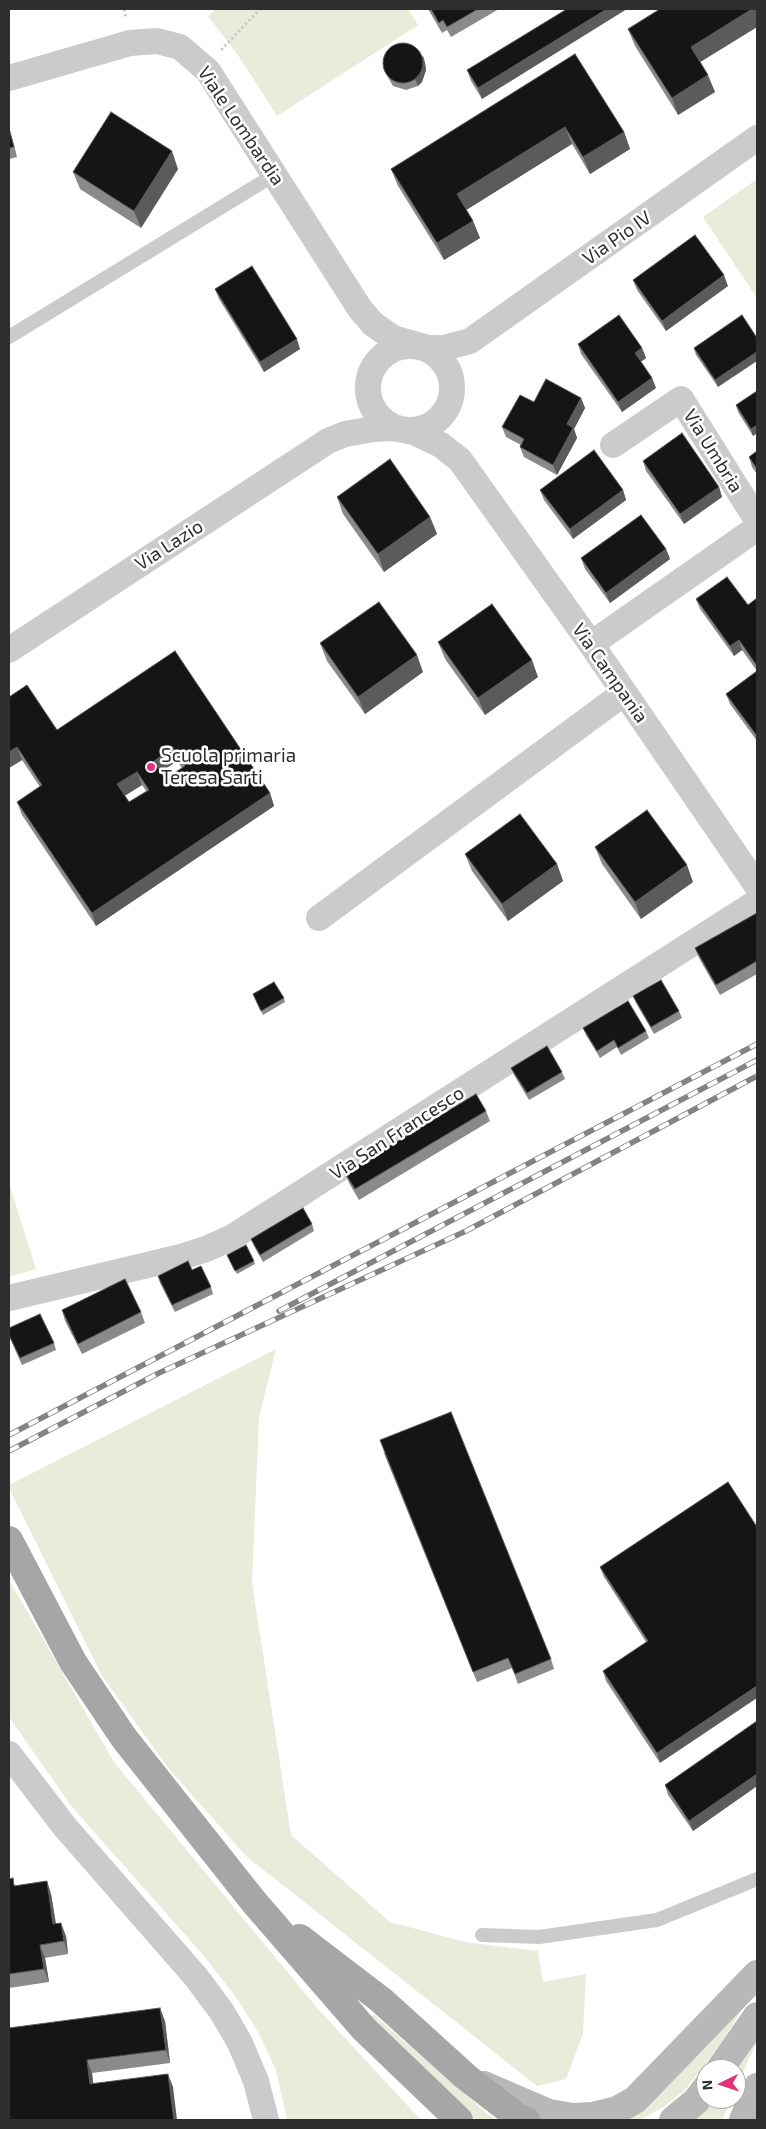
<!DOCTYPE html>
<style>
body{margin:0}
#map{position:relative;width:766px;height:2129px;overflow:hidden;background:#fff;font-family:"Exo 2",sans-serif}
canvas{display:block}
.frame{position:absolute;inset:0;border:10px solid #2e2e2e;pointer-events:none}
.north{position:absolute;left:696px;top:2059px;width:50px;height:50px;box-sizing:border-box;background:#fff;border:1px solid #ababab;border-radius:50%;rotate:266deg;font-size:14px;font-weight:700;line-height:20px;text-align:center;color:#2e2e2e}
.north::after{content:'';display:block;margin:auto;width:18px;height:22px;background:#e1337a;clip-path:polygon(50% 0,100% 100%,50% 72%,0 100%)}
</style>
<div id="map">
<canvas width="766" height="2129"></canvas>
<div class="frame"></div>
<div class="north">N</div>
</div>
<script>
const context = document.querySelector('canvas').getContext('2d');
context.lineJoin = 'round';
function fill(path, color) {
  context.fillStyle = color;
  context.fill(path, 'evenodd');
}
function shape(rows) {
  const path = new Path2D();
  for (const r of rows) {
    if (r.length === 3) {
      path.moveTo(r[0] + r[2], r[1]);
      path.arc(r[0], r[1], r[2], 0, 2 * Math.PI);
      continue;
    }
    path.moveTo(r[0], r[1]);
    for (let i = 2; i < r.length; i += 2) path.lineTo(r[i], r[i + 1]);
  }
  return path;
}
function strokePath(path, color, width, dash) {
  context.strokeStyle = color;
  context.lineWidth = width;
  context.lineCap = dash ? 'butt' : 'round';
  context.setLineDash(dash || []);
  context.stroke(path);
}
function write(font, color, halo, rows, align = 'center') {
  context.font = font + ' "Exo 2",sans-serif';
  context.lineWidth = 5;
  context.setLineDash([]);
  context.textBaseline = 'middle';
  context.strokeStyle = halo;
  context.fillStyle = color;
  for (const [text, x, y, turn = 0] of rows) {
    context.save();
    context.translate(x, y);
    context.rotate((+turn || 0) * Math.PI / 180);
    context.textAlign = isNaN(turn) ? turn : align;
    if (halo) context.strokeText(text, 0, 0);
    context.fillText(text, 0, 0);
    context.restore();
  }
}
fill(shape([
 [216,9,408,9,418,25,277,116,240,58,208,16],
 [757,179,757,298,703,217],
 [9,1183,36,1269,9,1277],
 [276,1349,259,1417,252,1583,291,1835,390,1922,465,1942,538,1951,543,1982,586,1974,583,2034,566,2079,537,2086,246,1856,169,1769,102,1676,9,1488,9,1485],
 [9,1580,114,1762,318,2009,421,2120,287,2120,276,2070,258,2032,236,1997,204,1956,72,1807,9,1717],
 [738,2011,740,2013,721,2043,685,2090,662,2108,640,2120,625,2120],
 [374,2015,495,2120,476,2120,370,2019,370,2016],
 [757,2028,757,2041,736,2089,736,2069],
 [711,2099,732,2099,722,2120,691,2120]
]), '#e9ebdb');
strokePath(shape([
 [124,9,126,18],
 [221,50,260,9]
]), '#cbcbcb', 3, [2.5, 2.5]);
strokePath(shape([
 [9,337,274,175],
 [482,1935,539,1937,657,1920,757,1879]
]), '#cbcbcb', 14);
strokePath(shape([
 [9,78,130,43,157,41,180,47,208,71,360,309,373,324,393,338,428,348,444,348,470,341,757,138],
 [410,388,42],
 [613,445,681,399,757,520],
 [591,644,757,528],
 [9,650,328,441,345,434,374,429,392,428,414,432,441,445,460,460,591,644,757,886],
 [319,918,624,693],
 [9,1298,181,1257,206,1249,231,1238,757,902],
 [9,1754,65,1827,196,1977,222,2012,240,2043,256,2081,266,2120]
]), '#cbcbcb', 26);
strokePath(shape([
 [720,2069,757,2016],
 [484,2085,549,2113,573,2117,592,2116,617,2110,635,2100,757,1974],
 [673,2120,696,2101,706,2088],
 [743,2120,757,2087]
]), '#b8b8b8', 28);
strokePath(shape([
 [9,1540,73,1662,124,1738,254,1902,364,2029,459,2120],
 [300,1938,381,2000,466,2077,518,2117,526,2120]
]), '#a6a6a6', 28);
const rail = shape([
 [279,1311,757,1060],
 [9,1435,757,1044],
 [9,1451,159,1373,466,1231,757,1076]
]);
strokePath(rail, '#838383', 5.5);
strokePath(rail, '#fff', 4, [11]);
fill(shape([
 [428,9,499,9,451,37,447,30,442,33],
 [567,9,482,99,471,81,467,70],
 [757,9,757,27,700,62,715,92,678,115,635,46,628,29],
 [575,54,624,132,630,149,590,174,572,144,466,210,473,221,480,238,444,260,398,186,391,169],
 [423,56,425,63,426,70,422,82,418,86,406,90,393,86,386,74,383,67],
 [9,127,17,157,9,159],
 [178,169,141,228,80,189,73,172],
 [633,280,728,286,666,331,637,290],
 [215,289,300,349,264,372,219,299],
 [742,315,718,387,696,355,694,348],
 [578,344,642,348,646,358,641,362,652,378,656,388,622,412,581,354],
 [757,391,757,433,753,436,738,412,736,405],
 [581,398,585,408,574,429,577,438,557,475,524,457,520,447,521,445,506,437,502,427,534,402],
 [757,451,757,474,752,467,749,457],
 [643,461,719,487,722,497,684,524,646,471],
 [540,490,623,490,626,500,573,539,544,500],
 [337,497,430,517,437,534,384,572,343,514],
 [666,549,670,559,610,603,585,569,581,558],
 [757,598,757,671,742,650,734,656,700,609,696,599,748,605],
 [438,642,538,677,485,715,445,659],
 [320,643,423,672,365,714,327,661],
 [175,651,270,793,274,806,96,926,22,815,17,802,40,787,22,760,9,768,9,697,57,730],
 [177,761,182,768,165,779,161,772],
 [142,785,146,791,129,802,125,796],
 [757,671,757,741,730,704,726,694],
 [595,847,693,882,641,919,602,864],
 [465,854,557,864,563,881,508,921,472,871],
 [757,913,757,974,720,995,699,958,695,948],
 [253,994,284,998,285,1002,263,1015],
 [633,996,679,1011,682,1018,654,1034,636,1003],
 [583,1028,646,1031,649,1038,621,1055,617,1047,600,1058,586,1035],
 [511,1068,562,1072,565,1079,529,1100,514,1075],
 [486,1111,490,1121,359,1200,349,1183,345,1173],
 [312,1224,314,1231,263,1262,254,1246,251,1239],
 [227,1255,254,1261,255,1264,237,1274],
 [192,1270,211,1287,213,1294,175,1312,160,1283,158,1276],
 [62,1310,141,1312,145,1323,82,1354,65,1321],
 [9,1328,54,1343,56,1350,22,1365,9,1336],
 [383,1451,551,1659,554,1669,518,1684,512,1668,477,1682],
 [728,1482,660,1763,606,1681,603,1671,646,1642,604,1577,600,1567],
 [757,1721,757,1786,693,1831,668,1795,665,1785],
 [9,1879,16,1886,51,1894,56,1924,66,1936,68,1954,45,1958,49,1982,9,1988],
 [165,2021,170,2063,92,2073,93,2083,173,2087,9,2120,9,2028]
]), '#8a8a8a');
fill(shape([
 [607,9,627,9,482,99,478,88],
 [752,9,757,9,757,27,697,64,691,47],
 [423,56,425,63,426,70,422,82,418,86,415,79],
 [708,75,715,92,678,115,672,98],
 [9,127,17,157,14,147,9,129],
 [565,127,572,144,463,212,457,194],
 [624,132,630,149,590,174,583,157],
 [172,151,178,169,141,228,134,211],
 [473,221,480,238,444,260,437,243],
 [724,275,728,286,666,331,662,321],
 [297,339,300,349,264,372,260,362],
 [642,348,646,358,639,363,635,353],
 [757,352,757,361,718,387,715,380],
 [652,378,656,388,622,412,618,402],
 [581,398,585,408,574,429,577,438,557,475,553,465,567,424],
 [757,425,757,433,753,436,751,429],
 [719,487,722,497,684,524,680,514],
 [623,490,626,500,573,539,570,529],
 [430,517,437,534,384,572,378,554],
 [666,549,670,559,610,603,606,593],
 [739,640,742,650,734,656,730,646],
 [417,655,423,672,365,714,358,697],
 [532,660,538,677,485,715,478,698],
 [17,747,22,760,9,768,9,752],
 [173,748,177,761,158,774,154,761],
 [137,772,142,785,122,797,117,784],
 [270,793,274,806,96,926,92,913],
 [557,864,563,881,508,921,502,904],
 [687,865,693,882,641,919,635,902],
 [757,1686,757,1698,660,1763,657,1753],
 [757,1774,757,1786,693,1831,689,1821],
 [47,1881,51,1894,58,1937,53,1924],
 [61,1923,66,1936,68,1954,64,1941],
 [40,1945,45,1958,49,1982,44,1969],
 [160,2008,165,2021,170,2063,166,2050],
 [87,2060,92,2073,95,2097,90,2084],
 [168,2074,173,2087,177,2120,174,2120]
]), '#5b5b5b');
const building = shape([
 [431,9,478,9,447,27,443,20,439,23,431,9],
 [567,9,607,9,478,88,467,70,567,9],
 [660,9,752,9,691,47,708,75,672,98,628,29,660,9],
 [403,63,20],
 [575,54,624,132,583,157,565,127,457,194,473,221,437,243,391,169,575,54],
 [111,112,172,151,134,211,73,172,111,112],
 [9,129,14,147,9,148,9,129],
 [695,235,724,275,662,321,633,280,695,235],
 [252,266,297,339,260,362,215,289,252,266],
 [619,315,642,348,635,353,652,378,618,402,578,344,619,315],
 [742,315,757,338,757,352,715,380,694,348,742,315],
 [546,379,581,398,567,424,573,428,553,465,520,447,524,439,502,427,520,395,534,402,546,379],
 [757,391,757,425,751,429,736,405,757,391],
 [682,433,719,487,680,514,643,461,682,433],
 [594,450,623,490,570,529,540,490,594,450],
 [757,451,757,469,749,457,757,451],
 [390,459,430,517,378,554,337,497,390,459],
 [641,515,666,549,606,593,581,558,641,515],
 [727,577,748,605,757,598,757,666,739,640,730,646,696,599,727,577],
 [379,602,417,655,358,697,320,643,379,602],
 [492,604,532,660,478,698,438,642,492,604],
 [175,651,270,793,92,913,17,802,42,785,17,747,9,752,9,697,27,685,57,730,175,651],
 [173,748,185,766,165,779,154,761,173,748],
 [137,772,149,790,129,802,117,784,137,772],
 [757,671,757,736,726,694,757,671],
 [647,810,687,865,635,902,595,847,647,810],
 [520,814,557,864,502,904,465,854,520,814],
 [757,913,757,961,716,985,695,948,757,913],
 [661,980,679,1011,651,1027,633,996,661,980],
 [274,982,284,998,261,1011,253,994,274,982],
 [628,1001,646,1031,618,1048,614,1040,597,1051,583,1028,628,1001],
 [547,1046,562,1072,527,1093,511,1068,547,1046],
 [476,1094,486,1111,355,1189,345,1173,476,1094],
 [303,1208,312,1224,260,1255,251,1239,303,1208],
 [246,1245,254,1261,235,1271,227,1255,246,1245],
 [188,1261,192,1270,201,1266,211,1287,172,1305,158,1276,188,1261],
 [125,1279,141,1312,78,1344,62,1310,125,1279],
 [40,1314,54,1343,20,1358,9,1335,9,1328,40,1314],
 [451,1412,551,1659,515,1674,508,1658,473,1672,380,1440,451,1412],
 [728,1482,757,1527,757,1686,657,1753,603,1671,648,1641,600,1567,728,1482],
 [757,1721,757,1774,689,1821,665,1785,757,1721],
 [13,1878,14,1886,47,1881,53,1924,61,1923,64,1941,40,1945,44,1969,9,1974,9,1879,13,1878],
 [160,2008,166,2050,87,2060,90,2084,168,2074,174,2120,9,2120,9,2028,160,2008]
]);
fill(building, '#151515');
strokePath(building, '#5b5b5b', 1);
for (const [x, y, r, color] of [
 [151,767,5,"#e1337a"]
]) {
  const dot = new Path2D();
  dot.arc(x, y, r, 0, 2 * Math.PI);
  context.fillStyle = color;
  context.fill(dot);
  strokePath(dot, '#fff', 2);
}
write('19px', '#2e2e2e', '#fff', [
 ["Viale Lombardia",241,126,56],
 ["Via Pio IV",617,238,-35],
 ["Via Umbria",713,451,58],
 ["Via Lazio",169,545,-33],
 ["Via Campania",610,673,55],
 ["Via San Francesco",397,1133,-33]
]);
write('19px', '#2e2e2e', '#fff', [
 ["Scuola primaria",161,756],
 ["Teresa Sarti",161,778]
], 'left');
</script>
